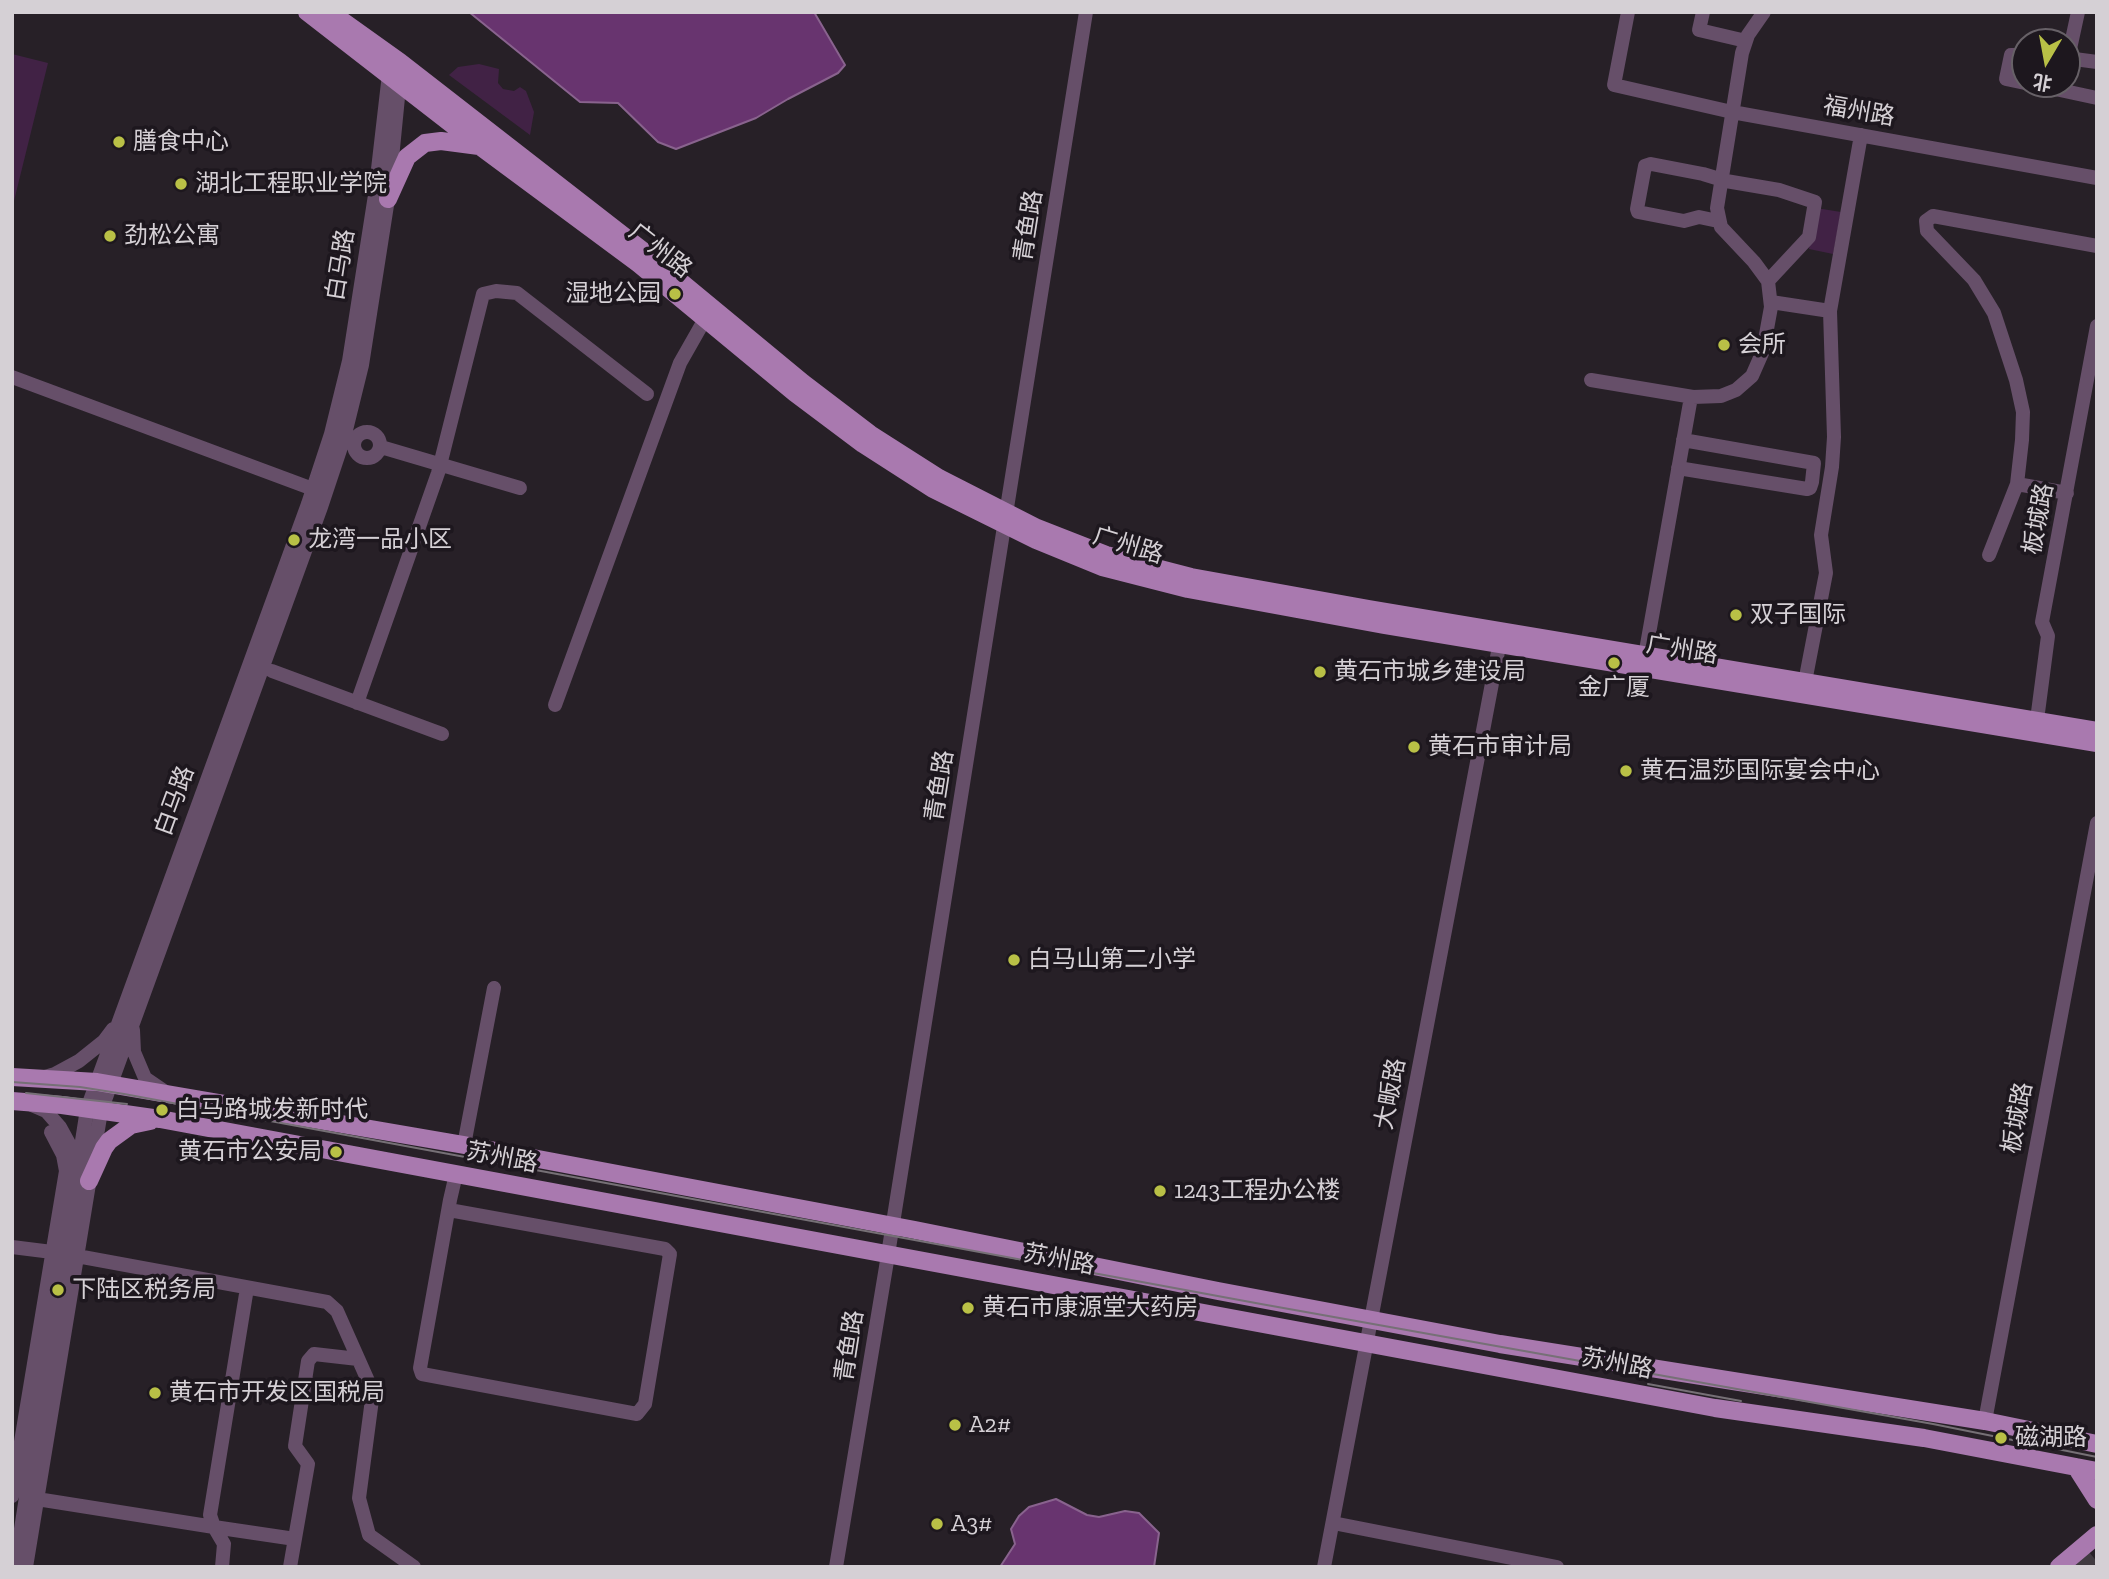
<!DOCTYPE html>
<meta charset="utf-8">
<style>
body{margin:0}
#map{position:relative;width:2109px;height:1579px;overflow:hidden;background:#272027;font-family:"Zilla Slab","Noto Sans SC",serif}
canvas{display:block}
.frame{position:absolute;inset:0;border:14px solid #d5d0d5;pointer-events:none}
.north{position:absolute;left:2011px;top:28px;width:70px;height:70px;box-sizing:border-box;background:#1d171e;border:2px solid #676167;border-radius:50%;rotate:190deg;font-size:19px;font-weight:700;line-height:28px;text-align:center;color:#d5d0d5}
.north::after{content:'';display:block;margin:auto;width:24px;height:32px;background:#b9c046;clip-path:polygon(50% 0,100% 100%,50% 72%,0 100%)}
</style>
<div id="map">
<canvas width="2109" height="1579"></canvas>
<div class="frame"></div>
<div class="north">北</div>
</div>
<script>
const context = document.querySelector('canvas').getContext('2d');
context.lineJoin = 'round';
function fill(path, color) {
  context.fillStyle = color;
  context.fill(path, 'evenodd');
}
function shape(rows) {
  const path = new Path2D();
  for (const r of rows) {
    if (r.length === 3) {
      path.moveTo(r[0] + r[2], r[1]);
      path.arc(r[0], r[1], r[2], 0, 2 * Math.PI);
      continue;
    }
    path.moveTo(r[0], r[1]);
    for (let i = 2; i < r.length; i += 2) path.lineTo(r[i], r[i + 1]);
  }
  return path;
}
function strokePath(path, color, width, dash) {
  context.strokeStyle = color;
  context.lineWidth = width;
  context.lineCap = dash ? 'butt' : 'round';
  context.setLineDash(dash || []);
  context.stroke(path);
}
function write(font, color, halo, rows, align = 'center') {
  context.font = font + ' "Zilla Slab","Noto Sans SC",serif';
  context.lineWidth = 7;
  context.setLineDash([]);
  context.textBaseline = 'middle';
  context.strokeStyle = halo;
  context.fillStyle = color;
  for (const [text, x, y, turn = 0] of rows) {
    context.save();
    context.translate(x, y);
    context.rotate((+turn || 0) * Math.PI / 180);
    context.textAlign = isNaN(turn) ? turn : align;
    if (halo) context.strokeText(text, 0, 0);
    context.fillText(text, 0, 0);
    context.restore();
  }
}
fill(shape([
 [12,54,48,63,13,205,12,204],
 [479,64,499,69,498,83,503,89,514,91,520,87,526,91,534,112,530,135,449,75,458,67],
 [1816,208,1841,212,1833,254,1809,249]
]), '#412245');
const water = shape([
 [469,12,814,12,845,65,838,73,788,99,756,118,676,149,658,142,618,103,580,102,469,12],
 [1056,1499,1087,1515,1099,1517,1125,1511,1139,1513,1159,1533,1154,1567,1000,1567,1015,1544,1011,1529,1019,1516,1029,1507,1056,1499]
]);
fill(water, '#68346f');
strokePath(water, '#89638e', 2);
strokePath(shape([
 [2078,1567,2097,1551]
]), '#413a41', 18, [18, 9]);
strokePath(shape([
 [1628,12,1614,85,1732,112,2097,178],
 [1703,12,1699,30,1746,41],
 [2025,55,2011,55,2006,79,2025,83],
 [2067,58,2097,62],
 [2068,58,2078,12],
 [2032,84,2097,98],
 [1718,221,1699,217,1684,221,1638,212,1637,209,1645,166,1651,164,1703,174,1726,181,1779,190,1815,202,1809,237,1768,281],
 [1771,302,1830,311,1834,437,1832,467,1821,535,1826,573,1805,682],
 [1830,311,1861,135],
 [12,377,321,492],
 [1591,380,1693,397,1721,396,1736,390,1752,376,1763,351,1771,307,1768,281,1754,262,1721,227,1717,208,1742,53,1748,35,1764,12],
 [367,445,13],
 [381,447,520,488],
 [1678,468,1807,489,1810,488,1812,482,1814,463,1683,440],
 [2017,484,2067,493],
 [1989,555,2017,484,2022,440,2023,412,2016,380,1994,313,1974,280,1927,231,1926,221,1933,216,2097,246],
 [1645,656,1691,397],
 [272,671,442,734],
 [357,703,438,473,483,294,496,291,517,293,647,394],
 [555,705,680,363,705,319],
 [2037,720,2048,636,2042,622,2097,326],
 [133,1030,134,1052,145,1078,164,1091],
 [45,1077,55,1074,79,1061,104,1041,113,1029],
 [32,1105,46,1111,60,1127,71,1147,75,1165],
 [464,1145,494,988],
 [449,1210,665,1249,670,1254,645,1404,637,1414,422,1374,420,1368,450,1200,456,1174],
 [12,1247,52,1252],
 [77,1256,327,1302,337,1311,373,1392,359,1498,369,1535,414,1567],
 [1985,1421,2097,823],
 [12,1496,66,1171,63,1155,51,1132],
 [37,1499,214,1527,210,1515,247,1288],
 [1333,1523,1557,1567],
 [214,1527,295,1539],
 [214,1527,224,1544,222,1567],
 [15,1567,87,1109,308,504,331,434,349,361,375,195,389,74,394,68],
 [26,1567,101,1111,321,507,344,438,362,365,388,199,400,77],
 [290,1567,308,1464,295,1446,308,1361,314,1354,358,1359],
 [836,1567,886,1267,1086,12],
 [1324,1567,1501,636]
]), '#664f69', 14);
strokePath(shape([
 [307,12,481,147,639,264,795,393,863,444,933,489,1036,540,1102,567,1188,589,1384,625,2097,743],
 [330,12,400,62,647,254,803,383,870,434,939,478,1037,528,1106,555,1191,577,1369,609,2097,731],
 [388,199,407,157,425,143,441,141,479,146],
 [12,1077,97,1082,464,1145,915,1230,1218,1291,1500,1344,1985,1421,2097,1444],
 [12,1101,62,1105,160,1119,1715,1408,1924,1438,2097,1471],
 [89,1181,104,1148,109,1141,131,1125,150,1121],
 [2076,1467,2097,1500],
 [2059,1567,2097,1535]
]), '#a979af', 18);
strokePath(shape([
 [12,1082,80,1087,124,1094,1261,1304,1933,1424,2097,1457],
 [26,1093,127,1104],
 [1648,1384,1741,1401]
]), '#767076', 2);
for (const [x, y, r, color] of [
 [119,142,7,"#b9c046"],
 [181,184,7,"#b9c046"],
 [110,236,7,"#b9c046"],
 [675,294,7,"#b9c046"],
 [1724,345,7,"#b9c046"],
 [294,540,7,"#b9c046"],
 [1736,615,7,"#b9c046"],
 [1614,663,7,"#b9c046"],
 [1320,672,7,"#b9c046"],
 [1414,747,7,"#b9c046"],
 [1626,771,7,"#b9c046"],
 [1014,960,7,"#b9c046"],
 [162,1110,7,"#b9c046"],
 [336,1152,7,"#b9c046"],
 [1160,1191,7,"#b9c046"],
 [58,1290,7,"#b9c046"],
 [968,1308,7,"#b9c046"],
 [155,1393,7,"#b9c046"],
 [955,1425,7,"#b9c046"],
 [2001,1438,7,"#b9c046"],
 [937,1524,7,"#b9c046"]
]) {
  const dot = new Path2D();
  dot.arc(x, y, r, 0, 2 * Math.PI);
  context.fillStyle = color;
  context.fill(dot);
  strokePath(dot, '#1d171e', 2.5);
}
write('24px', '#d5d0d5', '#1d171e', [
 ["福州路",1859,112,10],
 ["青鱼路",1029,226,-81],
 ["广州路",660,251,38],
 ["白马路",341,265,-81],
 ["板城路",2039,519,-79],
 ["广州路",1128,546,17],
 ["广州路",1682,650,9],
 ["青鱼路",940,786,-81],
 ["白马路",175,801,-70],
 ["大畈路",1391,1094,-79],
 ["板城路",2018,1118,-79],
 ["苏州路",502,1158,11],
 ["苏州路",1059,1260,11],
 ["青鱼路",850,1346,-81],
 ["苏州路",1617,1364,11]
]);
write('24px', '#d5d0d5', '#1d171e', [
 ["膳食中心",133,142],
 ["湖北工程职业学院",195,184],
 ["劲松公寓",124,236],
 ["湿地公园",661,294,"right"],
 ["会所",1738,345],
 ["龙湾一品小区",308,540],
 ["双子国际",1750,615],
 ["黄石市城乡建设局",1334,672],
 ["金广厦",1614,688,"center"],
 ["黄石市审计局",1428,747],
 ["黄石温莎国际宴会中心",1640,771],
 ["白马山第二小学",1028,960],
 ["白马路城发新时代",176,1110],
 ["黄石市公安局",322,1152,"right"],
 ["1243工程办公楼",1174,1191],
 ["下陆区税务局",72,1290],
 ["黄石市康源堂大药房",982,1308],
 ["黄石市开发区国税局",169,1393],
 ["A2#",969,1425],
 ["磁湖路",2015,1438],
 ["A3#",951,1524]
], 'left');
</script>
